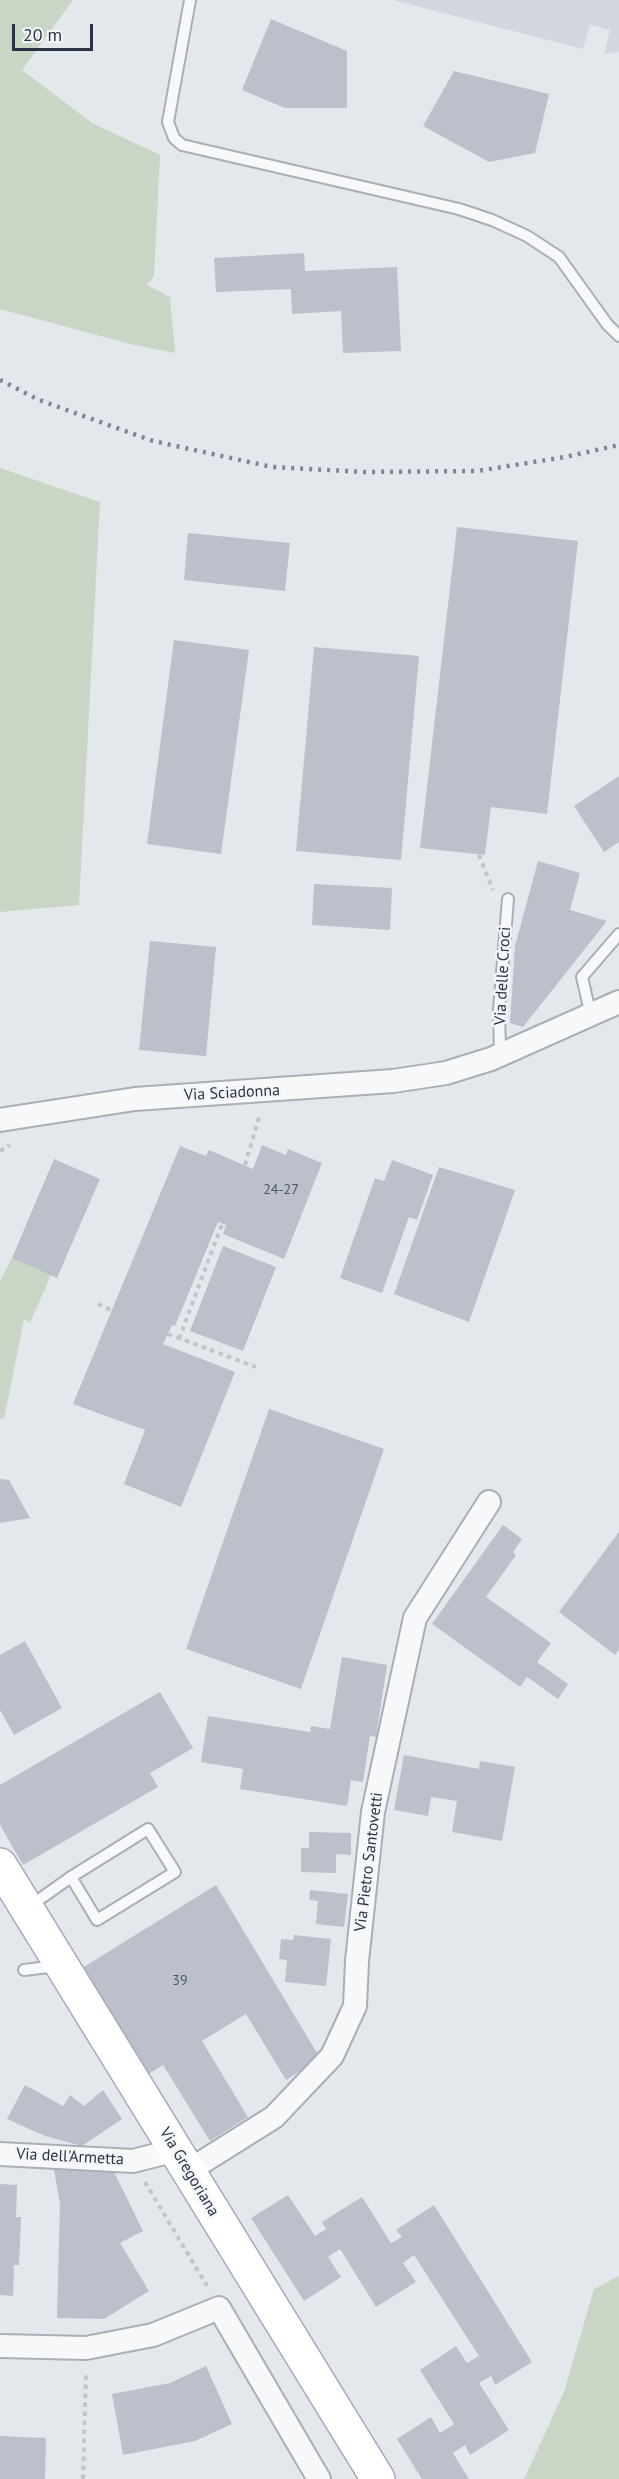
<!DOCTYPE html>
<style>
body{margin:0}
#map{position:relative;width:619px;height:2479px;overflow:hidden;background:#e4e7ec;font-family:"PT Sans",sans-serif}
canvas{display:block}
.scale{position:absolute;left:12px;top:24px;width:81px;height:27px;box-sizing:border-box;border:3px solid #2b3445;border-top:0;padding-left:8px;font-size:18px;line-height:21px;white-space:nowrap;color:#2b3445;-webkit-text-stroke:4px #f4f6f9;paint-order:stroke}
</style>
<div id="map">
<canvas width="619" height="2479"></canvas>
<div class="scale">20 m</div>
</div>
<script>
const context = document.querySelector('canvas').getContext('2d');
context.lineJoin = 'round';
function fill(path, color) {
  context.fillStyle = color;
  context.fill(path, 'evenodd');
}
function shape(rows) {
  const path = new Path2D();
  for (const r of rows) {
    path.moveTo(r[0], r[1]);
    for (let i = 2; i < r.length; i += 2) path.lineTo(r[i], r[i + 1]);
  }
  return path;
}
function strokePath(path, color, width, dash) {
  context.strokeStyle = color;
  context.lineWidth = width;
  context.lineCap = dash ? 'butt' : 'round';
  context.setLineDash(dash || []);
  context.stroke(path);
}
function write(font, color, halo, rows, align = 'center') {
  context.font = font + ' "PT Sans",sans-serif';
  context.lineWidth = 5;
  context.setLineDash([]);
  context.textBaseline = 'middle';
  context.strokeStyle = halo;
  context.fillStyle = color;
  for (const [text, x, y, turn = 0] of rows) {
    context.save();
    context.translate(x, y);
    context.rotate((+turn || 0) * Math.PI / 180);
    context.textAlign = isNaN(turn) ? turn : align;
    if (halo) context.strokeText(text, 0, 0);
    context.fillText(text, 0, 0);
    context.restore();
  }
}
fill(shape([
 [393,0,619,0,619,52,604,54,610,30,590,25,583,49]
]), '#d2d6de');
fill(shape([
 [0,0,73,0,22,70,92,123,160,155,154,276,147,285,170,297,175,353,130,344,0,309],
 [0,468,100,502,79,905,0,912],
 [12,1258,51,1275,30,1323,24,1319,4,1419,0,1418,0,1281],
 [619,2276,619,2479,524,2479,564,2392,594,2289]
]), '#c9d6c5');
fill(shape([
 [271,19,347,51,347,108,285,108,242,90],
 [454,71,549,94,535,153,489,162,423,126],
 [304,253,305,271,397,267,401,351,343,353,341,311,292,314,291,289,216,292,214,258],
 [457,527,578,541,547,814,491,807,485,855,420,848],
 [188,533,290,543,285,591,184,580],
 [174,640,249,650,221,854,147,844],
 [314,647,419,656,401,860,296,851],
 [619,776,619,842,604,852,574,806],
 [538,861,580,873,570,910,607,921,523,1027,510,1023,515,946],
 [314,884,392,888,390,930,312,925],
 [150,941,216,947,206,1056,139,1050],
 [262,1145,286,1155,288,1149,322,1163,284,1259,223,1234,226,1225,218,1222,175,1326,172,1325,163,1344,235,1372,181,1507,124,1484,145,1430,73,1404,180,1146,206,1156,209,1150,253,1169],
 [54,1159,100,1179,57,1278,12,1258],
 [392,1160,433,1175,417,1220,409,1217,382,1293,340,1278,375,1178,384,1181],
 [439,1167,515,1190,469,1322,394,1294],
 [223,1246,276,1267,243,1351,190,1331],
 [269,1409,384,1449,301,1689,186,1649],
 [0,1479,9,1480,30,1518,0,1523],
 [503,1525,522,1539,513,1552,516,1555,486,1597,551,1643,537,1662,568,1684,558,1699,527,1677,520,1687,432,1624],
 [619,1532,619,1650,615,1655,559,1612],
 [25,1641,62,1708,14,1735,0,1710,0,1655],
 [342,1657,387,1665,376,1737,370,1736,363,1782,351,1780,347,1806,240,1789,243,1769,201,1762,208,1716,310,1732,311,1726,330,1729],
 [160,1692,193,1748,150,1773,158,1787,23,1865,0,1825,0,1785],
 [404,1755,479,1769,480,1761,515,1767,502,1841,452,1832,457,1801,431,1797,428,1816,394,1810],
 [309,1832,351,1833,351,1855,336,1854,336,1873,301,1872,301,1848,309,1848],
 [216,1885,320,2058,286,2080,246,2014,202,2041,248,2117,210,2141,163,2065,145,2076,79,1970],
 [310,1890,348,1894,344,1927,316,1924,318,1901,309,1900],
 [294,1935,331,1939,326,1986,285,1982,287,1960,279,1959,281,1939,293,1940],
 [25,2085,63,2106,70,2095,84,2106,103,2090,122,2119,82,2146,45,2136,7,2119],
 [54,2170,114,2172,143,2231,120,2243,149,2291,104,2319,57,2318,60,2204],
 [0,2184,17,2185,16,2217,21,2217,19,2265,14,2265,13,2296,0,2295],
 [288,2195,315,2236,326,2229,322,2222,362,2197,391,2243,402,2237,396,2230,434,2205,532,2362,495,2385,491,2376,479,2383,509,2430,470,2455,465,2445,453,2453,469,2479,422,2479,397,2439,431,2417,440,2433,454,2424,420,2370,456,2346,467,2363,479,2356,414,2255,403,2263,416,2282,376,2307,340,2249,328,2257,341,2277,304,2301,251,2218],
 [206,2366,232,2424,195,2441,123,2455,112,2394,170,2383],
 [0,2436,46,2438,45,2479,0,2479]
]), '#bbc0ca');
const lane = shape([
 [190,0,168,122,174,138,182,145,459,209,492,220,527,236,559,257,607,324,619,336],
 [591,1016,582,977,619,934],
 [500,1054,499,1010,508,899],
 [148,1829,175,1872,97,1920,71,1877,148,1829],
 [30,1906,71,1877],
 [24,1970,57,1966]
]);
const street = shape([
 [0,1120,135,1099,393,1081,446,1073,491,1059,619,1002],
 [0,2154,133,2161,176,2150],
 [188,2171,274,2117,332,2056,355,2006,357,1961,373,1812,415,1618,489,1502],
 [0,2346,86,2348,153,2335,219,2308,319,2479]
]);
const primary = shape([
 [0,1865,378,2479]
]);
strokePath(lane, '#a9aeb7', 14);
strokePath(street, '#a9aeb7', 26);
strokePath(primary, '#a3abb8', 36);
strokePath(shape([
 [479,855,493,890],
 [0,1151,10,1145],
 [245,1165,260,1114],
 [98,1304,113,1311],
 [168,1334,256,1367],
 [179,1339,222,1224],
 [145,2182,207,2286],
 [83,2479,86,2372]
]), '#c2c5cb', 4, [4.5, 4.5]);
strokePath(lane, '#f7f8fa', 10);
strokePath(street, '#f7f8fa', 22);
strokePath(primary, '#fff', 33);
strokePath(shape([
 [0,380,39,400,153,441,272,467,365,472,477,471,565,457,619,445]
]), '#7d8696', 4.5, [3, 6]);
write('14px', '#4f5766', null, [
 ["24-27",281,1190],
 ["39",180,1981]
]);
write('16px', '#2b3445', '#f4f6f9', [
 ["Via delle Croci",503,976,-87],
 ["Via Sciadonna",232,1093,-3],
 ["Via Pietro Santovetti",369,1862,-83],
 ["Via dell'Armetta",70,2157,3],
 ["Via Gregoriana",189,2172,59]
]);
</script>
